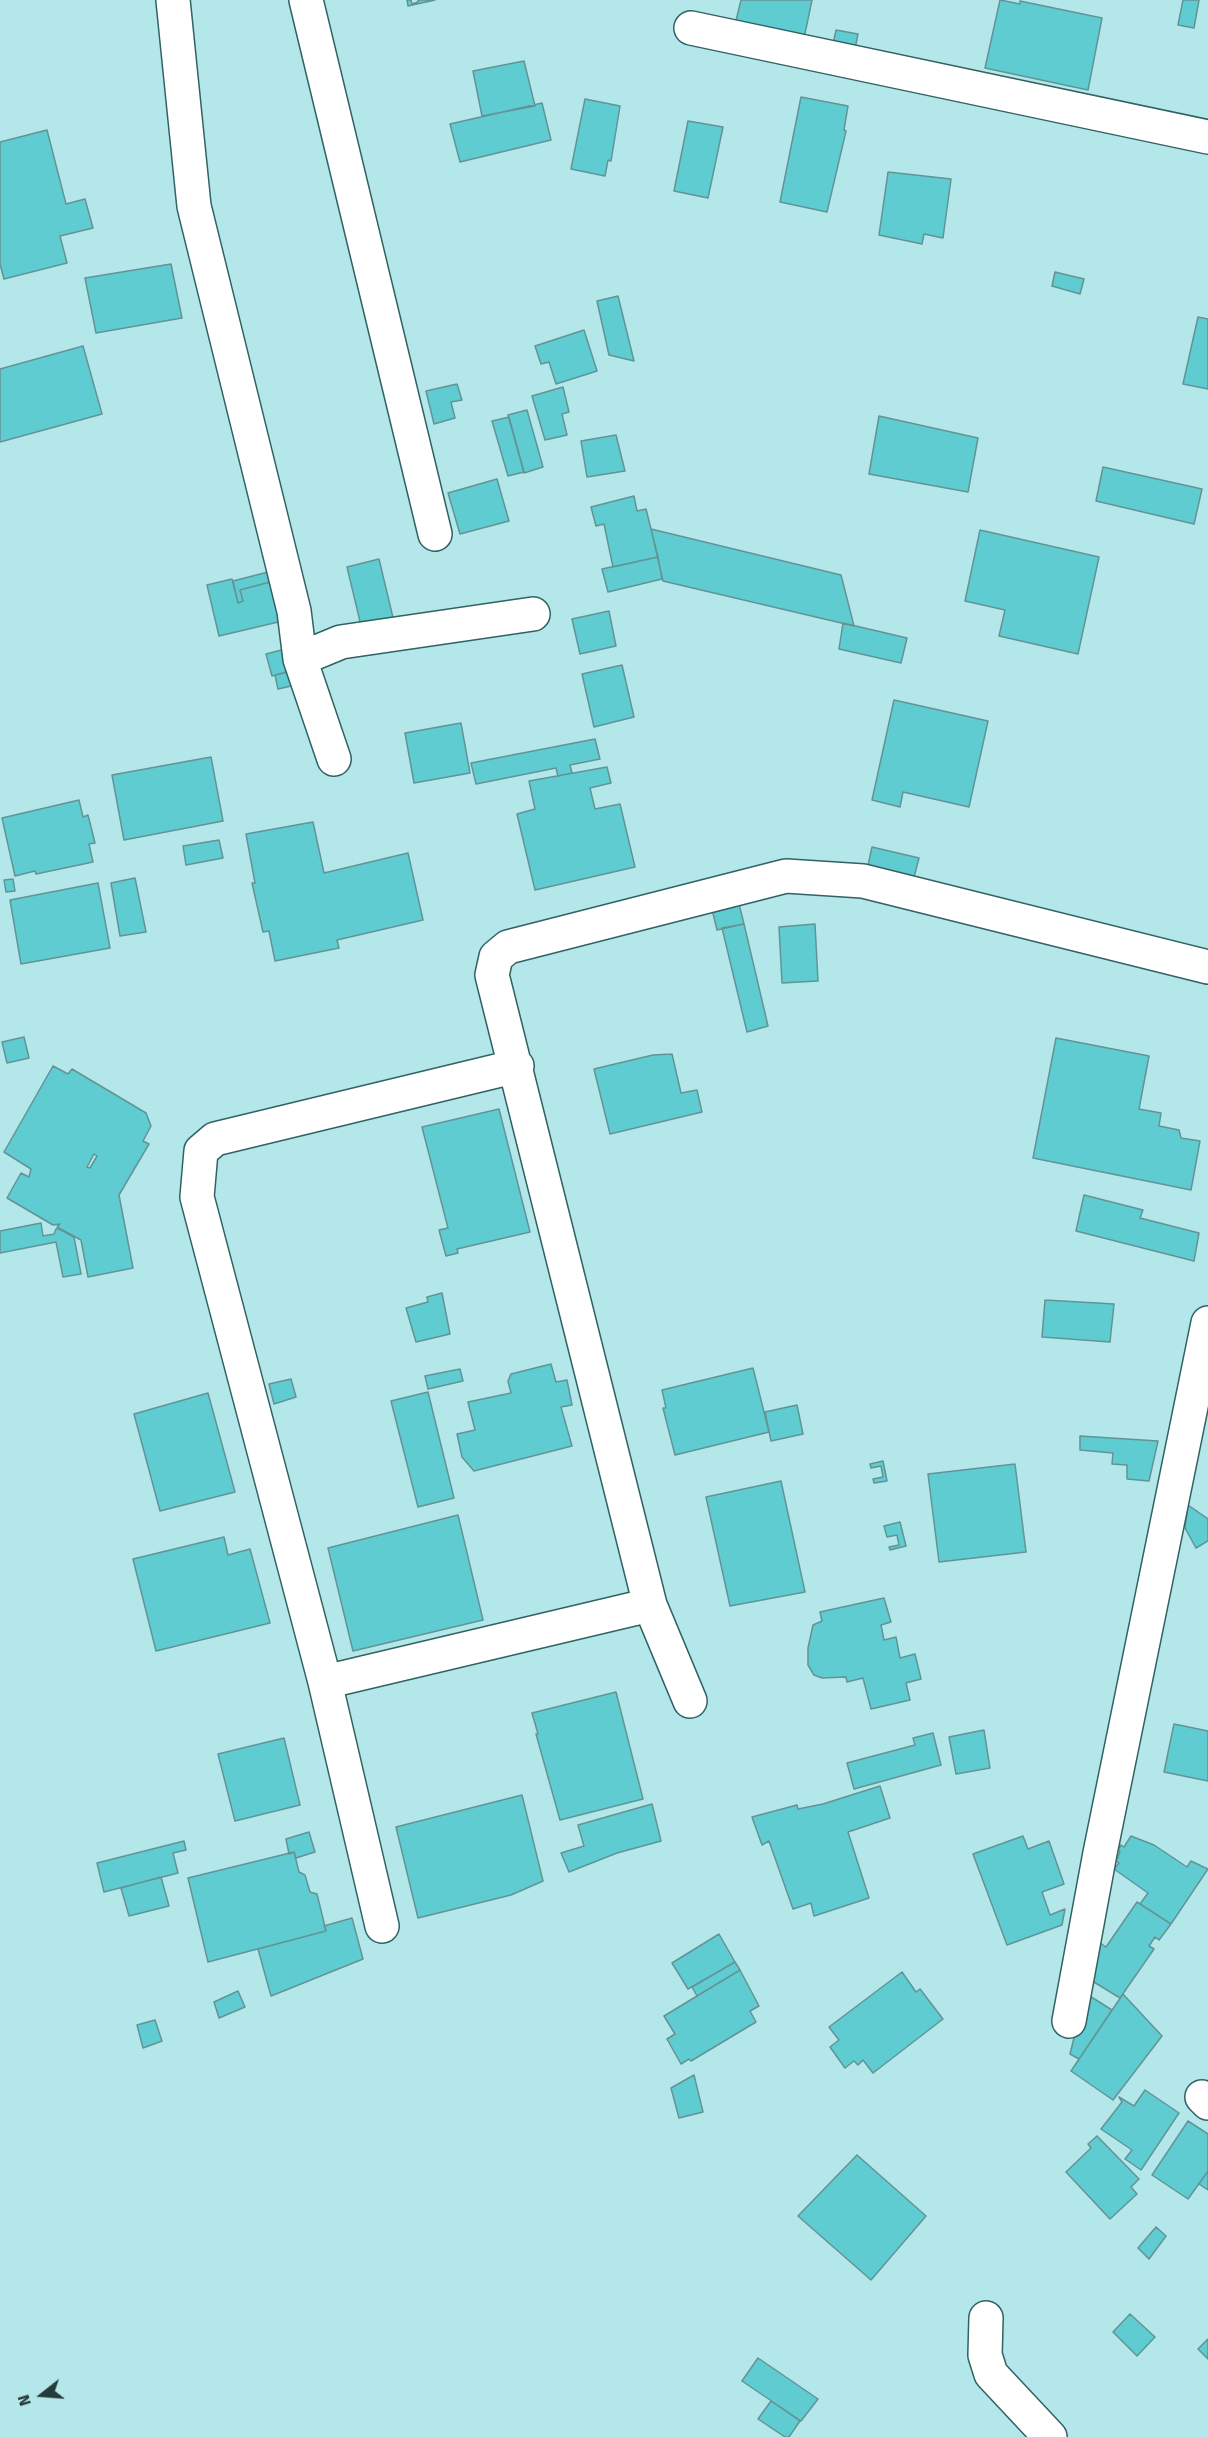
<!DOCTYPE html>
<style>
body{margin:0}
#map{position:relative;width:1208px;height:2437px;overflow:hidden;background:#b3e7e9;font-family:"Fira Sans",sans-serif}
canvas{display:block}
.north{position:absolute;left:12px;top:2365px;width:60px;height:60px;-webkit-text-stroke:4px #b3e7e9;paint-order:stroke;rotate:253deg;font-size:16px;font-weight:700;line-height:24px;text-align:center;color:#253a3b}
.north::after{content:'';display:block;margin:auto;width:21px;height:27px;background:#253a3b;clip-path:polygon(50% 0,100% 100%,50% 72%,0 100%)}
</style>
<div id="map">
<canvas width="1208" height="2437"></canvas>
<div class="north">N</div>
</div>
<script>
const context = document.querySelector('canvas').getContext('2d');
context.lineJoin = 'round';
function fill(path, color) {
  context.fillStyle = color;
  context.fill(path, 'evenodd');
}
function shape(rows) {
  const path = new Path2D();
  for (const r of rows) {
    path.moveTo(r[0], r[1]);
    for (let i = 2; i < r.length; i += 2) path.lineTo(r[i], r[i + 1]);
  }
  return path;
}
function strokePath(path, color, width, dash) {
  context.strokeStyle = color;
  context.lineWidth = width;
  context.lineCap = dash ? 'butt' : 'round';
  context.setLineDash(dash || []);
  context.stroke(path);
}
const building = shape([
 [407,0,411,0,412,4,418,2,418,0,435,0,408,6,407,0],
 [741,0,812,0,802,48,733,33,741,0],
 [1000,0,1020,4,1020,1,1102,18,1088,90,985,68,1000,0],
 [1183,0,1199,0,1194,28,1178,25,1183,0],
 [836,30,858,34,853,59,831,54,836,30],
 [524,61,535,106,482,116,473,71,524,61],
 [801,97,848,106,844,130,846,131,827,212,780,202,801,97],
 [585,99,620,106,611,161,608,160,605,176,571,169,585,99],
 [542,103,551,140,460,162,450,124,542,103],
 [688,121,723,127,708,198,674,191,688,121],
 [47,130,66,204,85,199,93,228,60,236,67,263,4,279,0,264,0,142,47,130],
 [888,172,951,179,943,238,924,234,922,244,879,235,888,172],
 [171,264,182,318,96,333,85,278,171,264],
 [1055,272,1084,279,1080,294,1052,286,1055,272],
 [618,296,634,361,609,355,597,301,618,296],
 [1198,317,1208,319,1208,389,1183,384,1198,317],
 [584,330,597,371,556,384,549,362,541,364,535,346,584,330],
 [83,346,102,414,0,442,0,369,83,346],
 [457,384,462,400,451,402,455,418,434,424,426,391,457,384],
 [563,387,569,412,562,414,567,435,545,440,532,396,563,387],
 [527,410,543,467,524,473,508,415,527,410],
 [879,416,978,438,968,492,869,474,879,416],
 [509,417,524,472,508,476,492,421,509,417],
 [616,435,625,471,587,477,581,441,616,435],
 [1103,467,1202,489,1194,524,1096,501,1103,467],
 [497,479,509,521,460,534,448,493,497,479],
 [634,496,637,511,646,509,658,557,613,567,604,524,596,526,591,507,634,496],
 [651,529,841,575,854,626,663,581,651,529],
 [980,530,1099,557,1078,654,999,636,1005,610,965,601,980,530],
 [658,557,662,579,608,592,602,569,658,557],
 [379,559,395,626,363,634,347,567,379,559],
 [276,570,278,580,240,590,243,601,238,603,233,581,276,570],
 [232,579,238,603,243,601,240,590,281,579,291,619,219,636,207,585,232,579],
 [609,611,616,646,580,654,572,619,609,611],
 [843,623,907,638,901,663,839,649,843,623],
 [301,645,307,667,272,676,266,654,301,645],
 [622,665,634,717,594,727,582,674,622,665],
 [305,667,309,682,278,689,275,675,305,667],
 [894,700,988,721,969,807,903,792,900,807,872,800,894,700],
 [461,723,470,773,414,783,405,733,461,723],
 [595,739,600,759,570,765,572,773,558,776,556,768,476,784,471,763,595,739],
 [211,757,223,821,124,840,112,775,211,757],
 [607,767,611,783,590,788,595,809,620,804,635,867,535,890,517,814,535,809,529,781,607,767],
 [79,800,83,817,88,815,95,843,89,844,93,862,36,874,35,871,15,876,2,818,79,800],
 [313,822,324,873,408,853,423,920,337,940,339,948,275,961,269,931,263,932,252,883,255,883,246,834,313,822],
 [219,840,223,858,186,865,183,846,219,840],
 [872,847,919,858,913,881,867,870,872,847],
 [135,878,146,932,120,936,111,883,135,878],
 [13,879,15,891,6,892,4,880,13,879],
 [98,883,110,948,21,964,10,900,98,883],
 [739,904,744,924,717,930,712,909,739,904],
 [744,924,768,1026,747,1032,722,928,744,924],
 [815,924,818,981,782,983,779,927,815,924],
 [24,1037,29,1058,7,1063,2,1042,24,1037],
 [1056,1038,1149,1056,1139,1109,1161,1113,1159,1126,1179,1130,1181,1138,1200,1141,1191,1190,1033,1158,1056,1038],
 [672,1054,681,1093,697,1090,702,1112,610,1134,594,1069,653,1055,672,1054],
 [53,1066,68,1074,72,1069,146,1113,151,1126,143,1141,149,1144,119,1195,133,1268,88,1277,81,1240,57,1227,60,1224,53,1225,7,1198,21,1173,29,1177,31,1169,4,1152,53,1066],
 [94,1154,97,1156,90,1168,87,1167,94,1154],
 [499,1109,530,1232,457,1249,458,1253,446,1256,439,1230,448,1228,422,1127,499,1109],
 [1084,1195,1143,1210,1140,1218,1199,1233,1194,1261,1076,1231,1084,1195],
 [41,1223,43,1236,54,1234,56,1229,59,1229,74,1237,81,1274,63,1277,56,1242,0,1253,0,1231,41,1223],
 [442,1293,450,1334,416,1342,406,1308,428,1302,427,1297,442,1293],
 [1045,1300,1114,1304,1110,1342,1042,1337,1045,1300],
 [551,1364,556,1382,567,1380,572,1405,561,1407,572,1446,474,1471,462,1457,457,1434,475,1430,468,1402,511,1393,508,1381,511,1374,551,1364],
 [753,1368,769,1432,675,1455,663,1408,666,1408,662,1390,753,1368],
 [460,1369,463,1381,428,1389,425,1376,460,1369],
 [291,1379,296,1397,274,1404,269,1384,291,1379],
 [428,1392,454,1498,418,1507,391,1401,428,1392],
 [208,1393,235,1492,160,1511,134,1414,208,1393],
 [797,1405,803,1434,771,1441,765,1412,797,1405],
 [1080,1436,1158,1441,1149,1481,1127,1479,1127,1465,1112,1464,1113,1453,1080,1450,1080,1436],
 [883,1461,887,1481,874,1483,873,1479,883,1477,881,1466,871,1468,870,1464,883,1461],
 [1015,1464,1026,1552,939,1562,928,1474,1015,1464],
 [781,1481,805,1592,730,1606,706,1497,781,1481],
 [1188,1505,1208,1519,1208,1541,1196,1548,1185,1528,1188,1505],
 [458,1515,483,1620,353,1651,328,1548,458,1515],
 [900,1522,906,1546,890,1550,889,1547,899,1545,897,1535,887,1537,884,1526,900,1522],
 [224,1537,228,1555,250,1549,270,1623,156,1651,133,1559,224,1537],
 [884,1598,891,1622,881,1625,884,1640,896,1637,900,1658,915,1654,921,1679,906,1683,910,1700,871,1709,863,1678,847,1682,846,1677,822,1678,814,1675,808,1665,808,1648,813,1625,822,1621,820,1612,884,1598],
 [616,1692,643,1799,560,1820,536,1734,538,1734,532,1713,616,1692],
 [1174,1724,1208,1731,1208,1781,1164,1772,1174,1724],
 [984,1730,990,1768,956,1774,949,1737,984,1730],
 [933,1733,941,1765,854,1789,847,1763,915,1745,913,1738,933,1733],
 [284,1738,300,1805,235,1821,218,1754,284,1738],
 [880,1786,890,1818,848,1832,869,1898,814,1916,811,1903,793,1909,769,1841,762,1845,752,1817,797,1805,798,1809,823,1804,880,1786],
 [522,1795,543,1881,511,1895,418,1918,396,1827,522,1795],
 [652,1804,661,1841,617,1853,569,1872,561,1853,584,1846,578,1825,652,1804],
 [309,1832,315,1852,296,1858,294,1852,289,1854,286,1839,309,1832],
 [1023,1836,1028,1849,1049,1841,1064,1884,1042,1892,1050,1915,1065,1909,1062,1925,1007,1945,973,1854,1023,1836],
 [1131,1836,1154,1845,1187,1867,1191,1861,1208,1869,1171,1924,1140,1904,1148,1893,1114,1869,1119,1863,1116,1861,1120,1852,1118,1850,1121,1845,1124,1847,1131,1836],
 [184,1841,186,1850,173,1853,178,1873,104,1892,97,1863,184,1841],
 [294,1852,299,1872,305,1875,310,1892,317,1894,326,1931,208,1962,188,1878,294,1852],
 [161,1877,169,1906,129,1916,121,1888,161,1877],
 [1137,1902,1171,1924,1159,1940,1155,1937,1149,1946,1154,1949,1120,1998,1089,1979,1099,1942,1106,1947,1137,1902],
 [352,1918,363,1959,271,1996,258,1949,326,1931,324,1926,352,1918],
 [719,1934,735,1962,688,1989,672,1963,719,1934],
 [735,1962,740,1970,697,1996,692,1987,735,1962],
 [740,1970,759,2006,750,2011,756,2022,691,2061,689,2059,681,2064,667,2039,675,2034,664,2016,740,1970],
 [902,1972,916,1992,920,1989,943,2019,873,2073,863,2060,858,2065,854,2061,845,2068,830,2047,839,2040,829,2027,902,1972],
 [238,1991,245,2007,219,2018,214,2002,238,1991],
 [1085,1993,1112,2010,1079,2059,1070,2054,1085,1993],
 [1123,1994,1162,2036,1113,2100,1071,2071,1123,1994],
 [155,2020,162,2041,143,2048,137,2025,155,2020],
 [694,2075,703,2112,679,2118,671,2088,694,2075],
 [1145,2090,1179,2113,1141,2170,1125,2159,1132,2150,1101,2129,1122,2102,1119,2097,1134,2106,1145,2090],
 [1188,2121,1208,2134,1208,2171,1188,2199,1152,2175,1188,2121],
 [1097,2136,1139,2179,1131,2187,1137,2194,1110,2219,1066,2172,1091,2148,1088,2144,1097,2136],
 [857,2155,926,2216,871,2280,798,2216,857,2155],
 [1208,2171,1208,2190,1199,2184,1208,2171],
 [1156,2227,1166,2236,1149,2259,1138,2248,1156,2227],
 [1130,2314,1155,2337,1137,2356,1113,2332,1130,2314],
 [1208,2339,1208,2359,1198,2349,1208,2339],
 [758,2358,818,2399,801,2421,742,2381,758,2358],
 [771,2401,800,2421,789,2437,785,2437,758,2419,771,2401]
]);
fill(building, '#5fccd1');
strokePath(building, '#629496', 1.5);
const street = shape([
 [173,0,194,206,294,611,300,659,341,642,533,614],
 [306,0,435,534],
 [691,28,1208,137],
 [300,659,334,759],
 [325,1682,650,1605],
 [690,1701,650,1605,492,975,496,957,508,947,786,876,863,881,1208,967],
 [382,1926,325,1682,197,1197,201,1151,215,1139,517,1066],
 [1069,2021,1100,1853,1208,1323],
 [1202,2097,1208,2103],
 [986,2318,985,2355,991,2374,1050,2437]
]);
strokePath(street, '#316264', 36);
strokePath(street, '#fff', 33);
</script>
